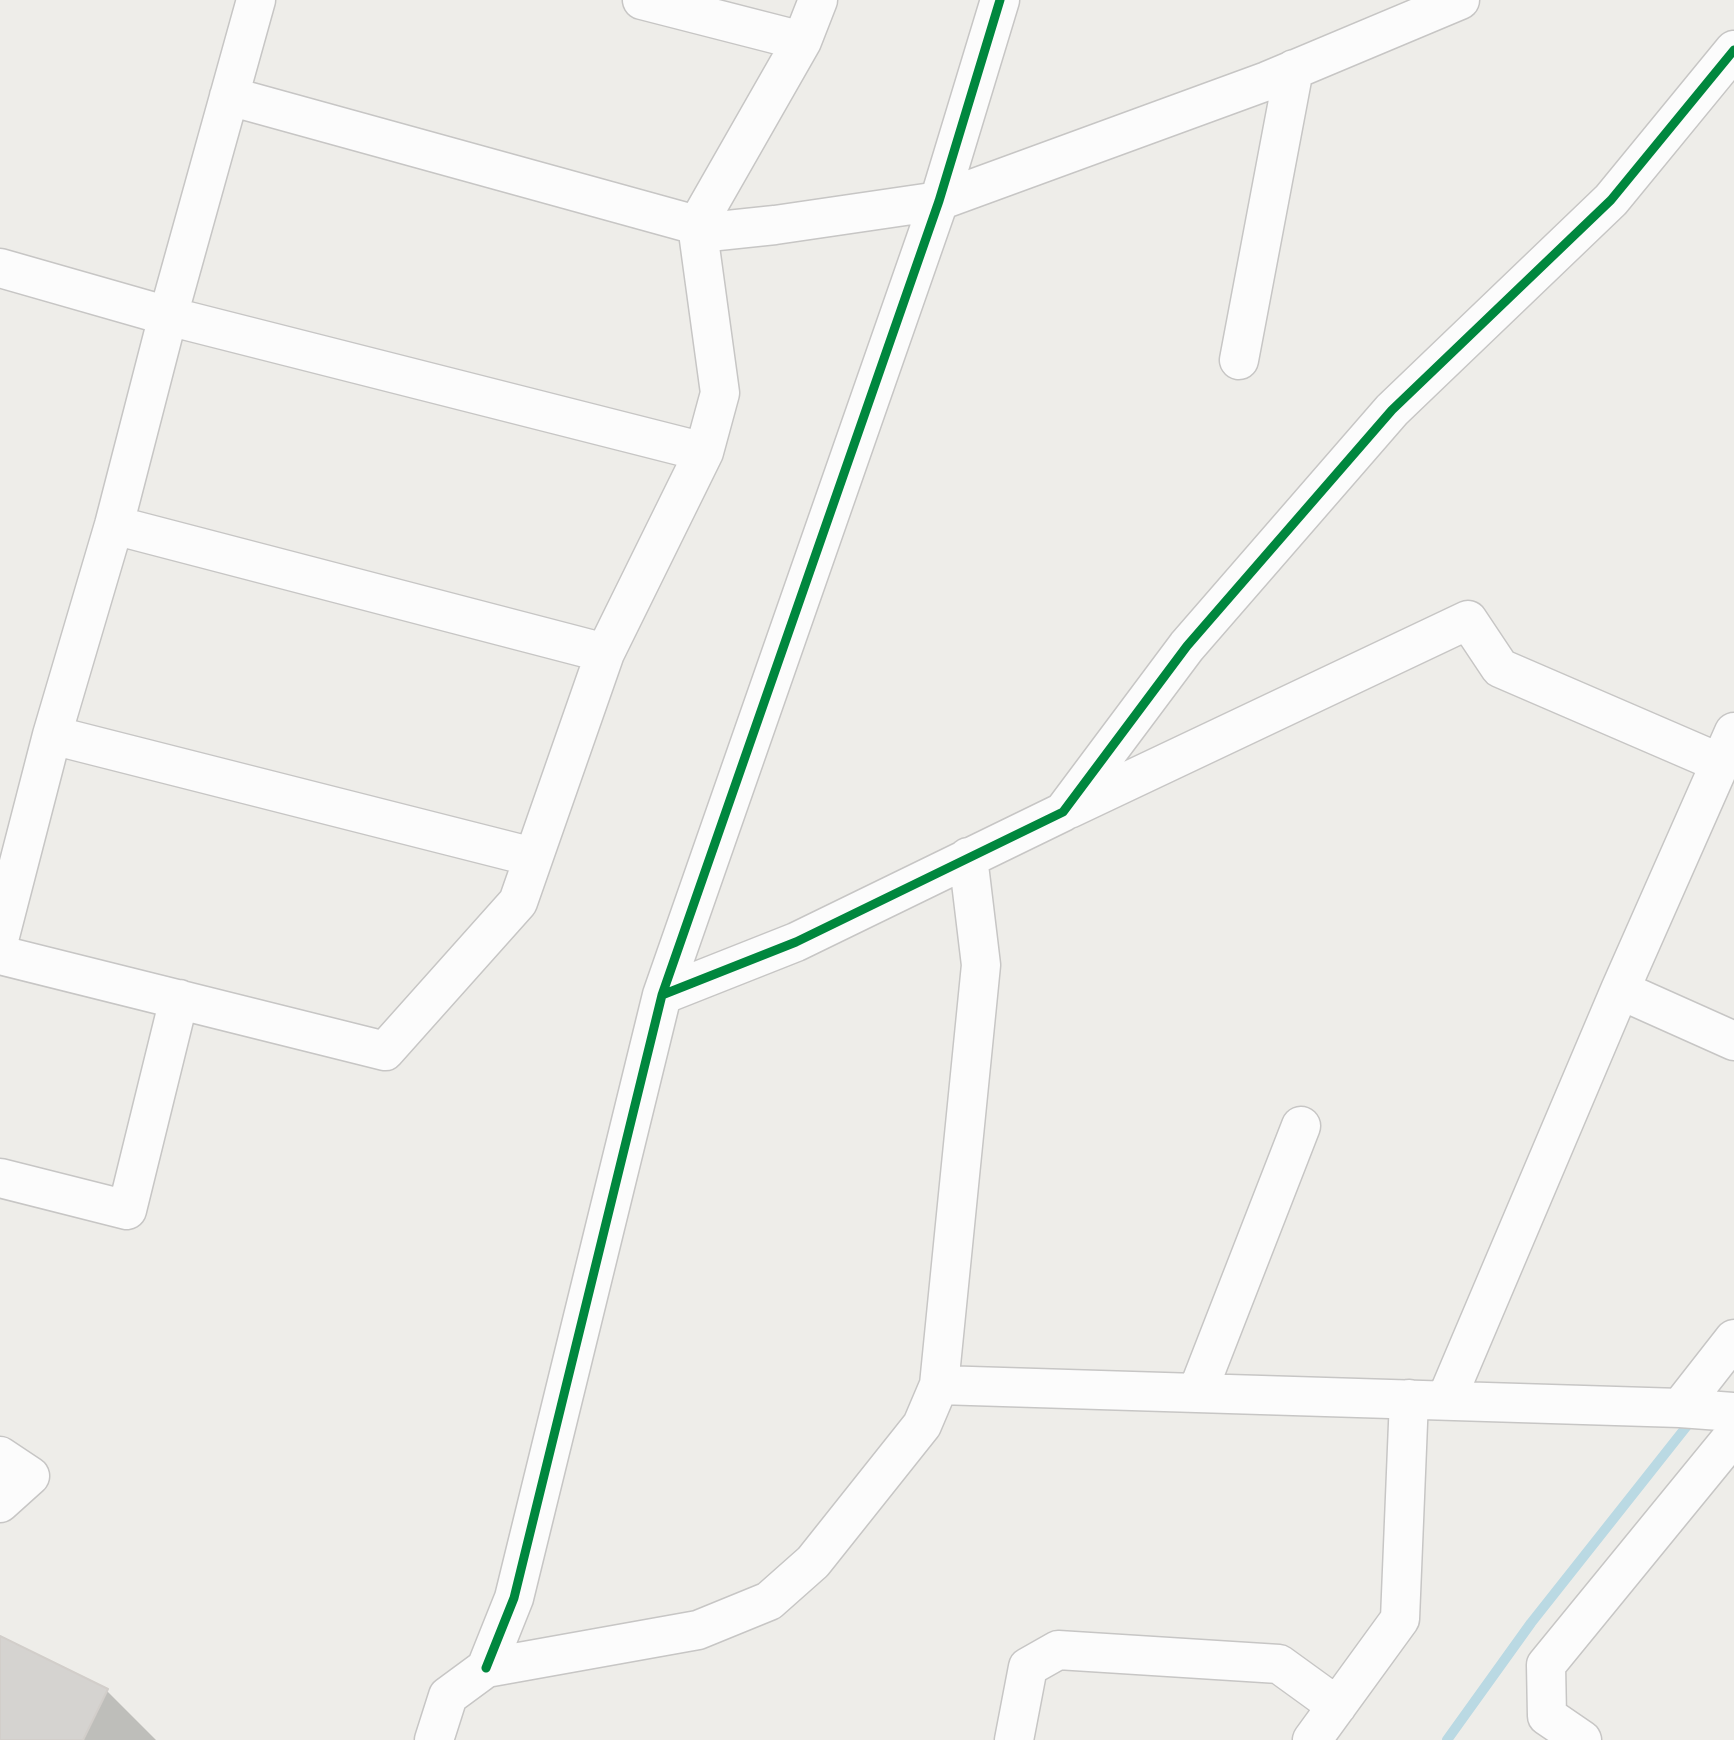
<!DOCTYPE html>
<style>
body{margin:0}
canvas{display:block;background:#eeede9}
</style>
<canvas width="1734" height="1740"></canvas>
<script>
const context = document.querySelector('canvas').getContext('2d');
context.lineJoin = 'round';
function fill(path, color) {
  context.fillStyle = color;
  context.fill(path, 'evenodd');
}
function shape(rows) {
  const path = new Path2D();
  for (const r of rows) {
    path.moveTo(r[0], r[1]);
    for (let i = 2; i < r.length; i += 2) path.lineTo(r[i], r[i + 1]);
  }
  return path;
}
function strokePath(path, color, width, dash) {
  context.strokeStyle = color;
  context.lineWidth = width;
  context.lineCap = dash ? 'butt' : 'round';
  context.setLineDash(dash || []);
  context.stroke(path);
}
fill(shape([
 [0,1638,107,1691,156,1740,0,1740]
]), '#0003');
strokePath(shape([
 [1447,1740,1531,1623,1694,1417]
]), '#bad9e3', 10);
const building = shape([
 [0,1636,108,1689,83,1740,0,1740,0,1636]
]);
fill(building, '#d5d3d0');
strokePath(building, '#d2ceca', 2);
const minor = shape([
 [642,0,802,41],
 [229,96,718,231,775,225,939,201,1267,81,1460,0],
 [0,268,168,316,704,452],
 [1239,360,1294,69],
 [114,525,605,653],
 [52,735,533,857],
 [1069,809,1468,620,1500,668,1720,763],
 [0,936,52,735,114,525,168,316,256,0],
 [0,955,385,1051,518,902,605,653,704,452,720,393,697,225,802,41,818,0],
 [1620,990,1734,1041],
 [662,995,796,942,1063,812,1187,646,1392,410,1611,200,1734,50],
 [0,1178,127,1210,179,999],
 [939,1385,1680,1408,1734,1412],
 [1197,1393,1301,1126],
 [1446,1400,1620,990,1734,732],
 [1680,1408,1734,1339],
 [0,1456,30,1476,0,1503],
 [486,1668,514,1598,662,995,939,201,1000,0],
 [434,1740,448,1696,486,1668,698,1630,769,1601,813,1562,922,1425,939,1385,981,965,968,857],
 [1014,1740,1028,1667,1058,1650,1279,1664,1337,1706],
 [1312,1740,1400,1619,1409,1399],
 [1582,1740,1547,1716,1546,1665,1734,1435]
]);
strokePath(minor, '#c7c6c5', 41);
strokePath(minor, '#fcfcfc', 38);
strokePath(shape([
 [662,995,796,942,1063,812,1187,646,1392,410,1611,200,1734,50],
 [486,1668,514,1598,662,995,939,201,1000,0]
]), '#00873e', 9);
</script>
